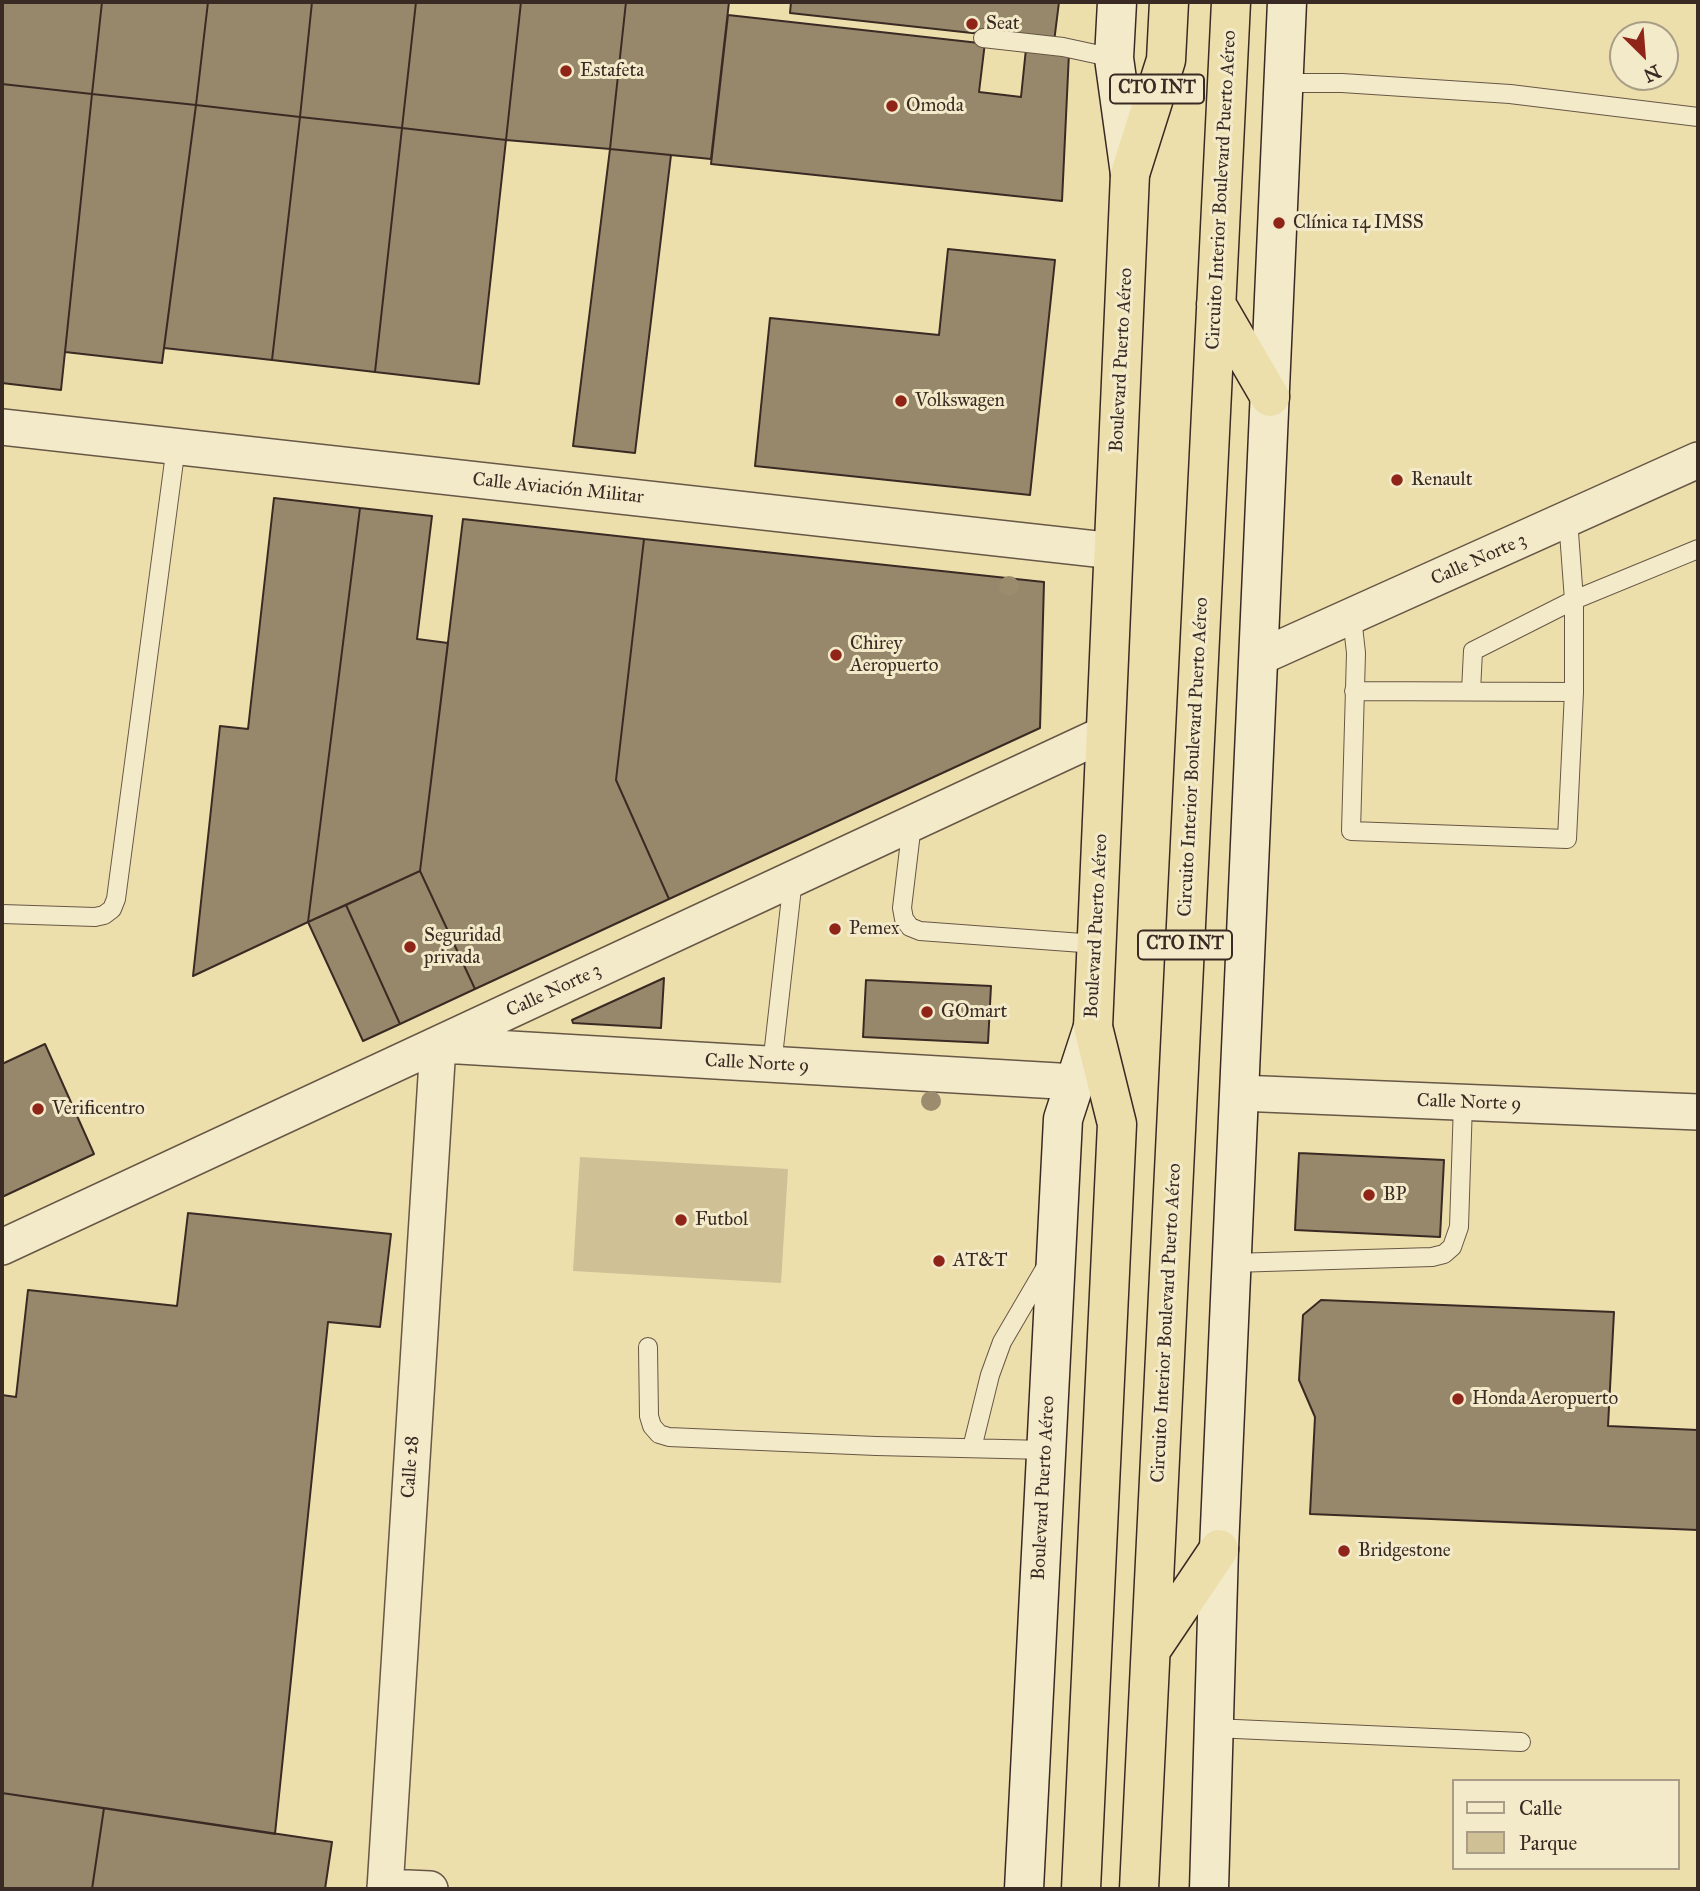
<!DOCTYPE html>
<meta charset="utf-8">
<style>
body{margin:0}
#map{position:relative;width:1700px;height:1891px;overflow:hidden;background:#eddfac;font-family:"IM FELL Great Primer",serif}
canvas{display:block}
.frame{position:absolute;inset:0;border:4px solid #3a2a24;pointer-events:none}
.legend{position:absolute;left:1452px;top:1779px;width:228px;height:91px;box-sizing:border-box;background:#f3eac9;border:2px solid #a99d87;margin:0;padding:9px 12px;list-style:none;font-size:21px;color:#3a2a24}
.legend li{display:flex;align-items:center;gap:14px;height:35px}
.legend b{width:35px;border:2px solid #a99d87}
.north{position:absolute;left:1609px;top:21px;width:70px;height:70px;box-sizing:border-box;background:#f3eac9;border:2px solid #a99d87;border-radius:50%;rotate:155deg;font-size:19px;font-weight:700;line-height:28px;text-align:center;color:#3a2a24}
.north::after{content:'';display:block;margin:auto;width:24px;height:32px;background:#8f2418;clip-path:polygon(50% 0,100% 100%,50% 72%,0 100%)}
</style>
<div id="map">
<canvas width="1700" height="1891"></canvas>
<div class="frame"></div>
<ul class="legend">
<li><b style="height:9px;background:#f3eac9"></b>Calle</li>
<li><b style="height:19px;background:#cfc095"></b>Parque</li>
</ul>
<div class="north">N</div>
</div>
<script>
const context = document.querySelector('canvas').getContext('2d');
context.lineJoin = 'round';
function fill(path, color) {
  context.fillStyle = color;
  context.fill(path, 'evenodd');
}
function shape(rows) {
  const path = new Path2D();
  for (const r of rows) {
    path.moveTo(r[0], r[1]);
    for (let i = 2; i < r.length; i += 2) path.lineTo(r[i], r[i + 1]);
  }
  return path;
}
function strokePath(path, color, width, dash) {
  context.strokeStyle = color;
  context.lineWidth = width;
  context.lineCap = dash ? 'butt' : 'round';
  context.setLineDash(dash || []);
  context.stroke(path);
}
function write(font, color, halo, rows, align = 'center') {
  context.font = font + ' "IM FELL Great Primer",serif';
  context.lineWidth = 6;
  context.setLineDash([]);
  context.textBaseline = 'middle';
  context.strokeStyle = halo;
  context.fillStyle = color;
  for (const [text, x, y, turn = 0] of rows) {
    context.save();
    context.translate(x, y);
    context.rotate((+turn || 0) * Math.PI / 180);
    context.textAlign = isNaN(turn) ? turn : align;
    if (halo) context.strokeText(text, 0, 0);
    context.fillText(text, 0, 0);
    context.restore();
  }
}
fill(shape([
 [580,1157,788,1169,781,1283,573,1271]
]), '#cfc095');
const building = shape([
 [2,2,102,2,92,94,2,84,2,2],
 [102,2,208,2,196,105,92,94,102,2],
 [208,2,312,2,300,117,196,105,208,2],
 [312,2,416,2,402,128,300,117,312,2],
 [416,2,521,2,506,140,402,128,416,2],
 [521,2,626,2,610,149,506,140,521,2],
 [626,2,729,2,711,159,610,149,626,2],
 [791,2,1059,2,1054,42,790,13,791,2],
 [728,15,1069,53,1062,201,711,164,728,15],
 [986,34,1027,39,1021,97,979,92,986,34],
 [2,84,92,94,61,390,2,383,2,84],
 [92,94,196,105,162,363,65,352,92,94],
 [196,105,300,117,272,360,164,348,196,105],
 [300,117,402,128,375,372,272,360,300,117],
 [402,128,506,140,479,384,375,372,402,128],
 [610,149,671,155,635,453,573,446,610,149],
 [948,249,1055,260,1030,495,755,466,770,318,939,335,948,249],
 [274,498,360,508,308,922,193,976,220,726,248,729,274,498],
 [360,508,432,516,417,639,448,643,420,871,308,922,360,508],
 [463,519,644,539,616,780,669,899,475,989,420,871,463,519],
 [644,539,1044,582,1040,728,669,899,616,780,644,539],
 [420,871,475,989,400,1024,346,905,420,871],
 [346,905,400,1024,363,1041,308,922,346,905],
 [664,978,661,1028,573,1023,572,1020,664,978],
 [866,980,991,986,988,1043,863,1037,866,980],
 [45,1044,94,1154,2,1197,2,1064,45,1044],
 [1299,1153,1444,1160,1440,1237,1295,1230,1299,1153],
 [188,1213,391,1234,380,1327,328,1322,275,1834,2,1793,2,1395,16,1397,28,1290,177,1306,188,1213],
 [1321,1300,1614,1312,1608,1426,1698,1430,1698,1530,1310,1514,1315,1417,1299,1380,1303,1315,1321,1300],
 [2,1793,104,1808,92,1889,2,1889,2,1793],
 [104,1808,332,1842,325,1889,92,1889,104,1808]
]);
fill(building, '#97886b');
strokePath(building, '#3a2a24', 2);
const lane = shape([
 [983,38,1063,47,1114,58],
 [1284,83,1342,83,1510,94,1698,117],
 [1352,617,1356,653,1351,831,1567,839,1574,692,1574,600,1568,519],
 [1354,691,1574,692],
 [1471,691,1473,651,1574,600,1698,549],
 [912,824,902,908,904,919,910,927,920,931,1096,944],
 [2,914,95,917,104,915,112,909,116,899,176,446],
 [772,1065,793,879],
 [1232,1263,1432,1257,1444,1254,1452,1247,1459,1227,1463,1103],
 [648,1347,649,1416,652,1426,659,1434,669,1437,876,1446,1046,1450],
 [972,1448,990,1375,1002,1342,1047,1265],
 [1214,1728,1521,1742]
]);
const street = shape([
 [2,427,1114,551],
 [1258,658,1698,460],
 [442,1045,1075,1082],
 [1239,1093,1698,1112],
 [2,1247,1106,733],
 [385,1887,430,1889],
 [385,1889,438,1045]
]);
const secondary = shape([
 [1117,2,1114,58,1130,174],
 [1024,1889,1063,1119,1093,1027],
 [1209,1889,1219,1549,1287,2]
]);
const highway = shape([
 [1216,304,1270,397],
 [1151,1650,1219,1549],
 [1081,1889,1117,1124,1093,1027,1130,174,1166,60,1169,2],
 [1139,1889,1231,2]
]);
strokePath(lane, '#675746', 20);
strokePath(street, '#675746', 38);
strokePath(secondary, '#3a2a24', 41);
strokePath(highway, '#3a2a24', 41);
strokePath(lane, '#f3eac9', 18);
strokePath(street, '#f3eac9', 35);
strokePath(secondary, '#f3eac9', 38);
strokePath(highway, '#eddfac', 38);
context.fillStyle = '#9b8c6e';
for (const [x, y] of [
 [1009,586],
 [931,1101]
]) {
  context.beginPath();
  context.arc(x, y, 10, 0, 2 * Math.PI);
  context.fill();
}
for (const [x, y, r, color] of [
 [972,24,7,"#8f2418"],
 [566,71,7,"#8f2418"],
 [892,106,7,"#8f2418"],
 [1279,223,7,"#8f2418"],
 [901,401,7,"#8f2418"],
 [1397,480,7,"#8f2418"],
 [836,655,7,"#8f2418"],
 [835,929,7,"#8f2418"],
 [410,947,7,"#8f2418"],
 [927,1012,7,"#8f2418"],
 [38,1109,7,"#8f2418"],
 [1369,1195,7,"#8f2418"],
 [681,1220,7,"#8f2418"],
 [939,1261,7,"#8f2418"],
 [1458,1399,7,"#8f2418"],
 [1344,1551,7,"#8f2418"]
]) {
  const dot = new Path2D();
  dot.arc(x, y, r, 0, 2 * Math.PI);
  context.fillStyle = color;
  context.fill(dot);
  strokePath(dot, '#f3eac9', 2.5);
}
for (const [x, y, w] of [
 [1157,89,94],
 [1185,945,94]
]) {
  const box = new Path2D();
  box.roundRect(x - w / 2, y - 14.5, w, 29, 5);
  context.fillStyle = '#f3eac9';
  context.fill(box);
  strokePath(box, '#3a2a24', 2);
}
write('bold 18px', '#3a2a24', null, [
 ["CTO INT",1157,89],
 ["CTO INT",1185,945]
]);
write('19px', '#3a2a24', '#f3eac9', [
 ["Seat",986,24],
 ["Estafeta",580,71],
 ["Omoda",906,106],
 ["Clínica 14 IMSS",1293,223],
 ["Volkswagen",915,401],
 ["Renault",1411,480],
 ["Chirey",850,644],
 ["Aeropuerto",850,666],
 ["Pemex",849,929],
 ["Seguridad",424,936],
 ["privada",424,958],
 ["GOmart",941,1012],
 ["Verificentro",52,1109],
 ["BP",1383,1195],
 ["Futbol",695,1220],
 ["AT&T",953,1261],
 ["Honda Aeropuerto",1472,1399],
 ["Bridgestone",1358,1551]
], 'left');
write('19px', '#3a2a24', '#f3eac9', [
 ["Circuito Interior Boulevard Puerto Aéreo",1222,190,-87],
 ["Boulevard Puerto Aéreo",1122,360,-87],
 ["Calle Aviación Militar",558,489,6],
 ["Calle Norte 3",1479,560,-24],
 ["Circuito Interior Boulevard Puerto Aéreo",1194,757,-87],
 ["Boulevard Puerto Aéreo",1097,926,-87],
 ["Calle Norte 3",554,991,-25],
 ["Calle Norte 9",757,1064,3],
 ["Calle Norte 9",1469,1103,2],
 ["Circuito Interior Boulevard Puerto Aéreo",1167,1323,-87],
 ["Calle 28",411,1467,-86],
 ["Boulevard Puerto Aéreo",1044,1488,-87]
]);
</script>
